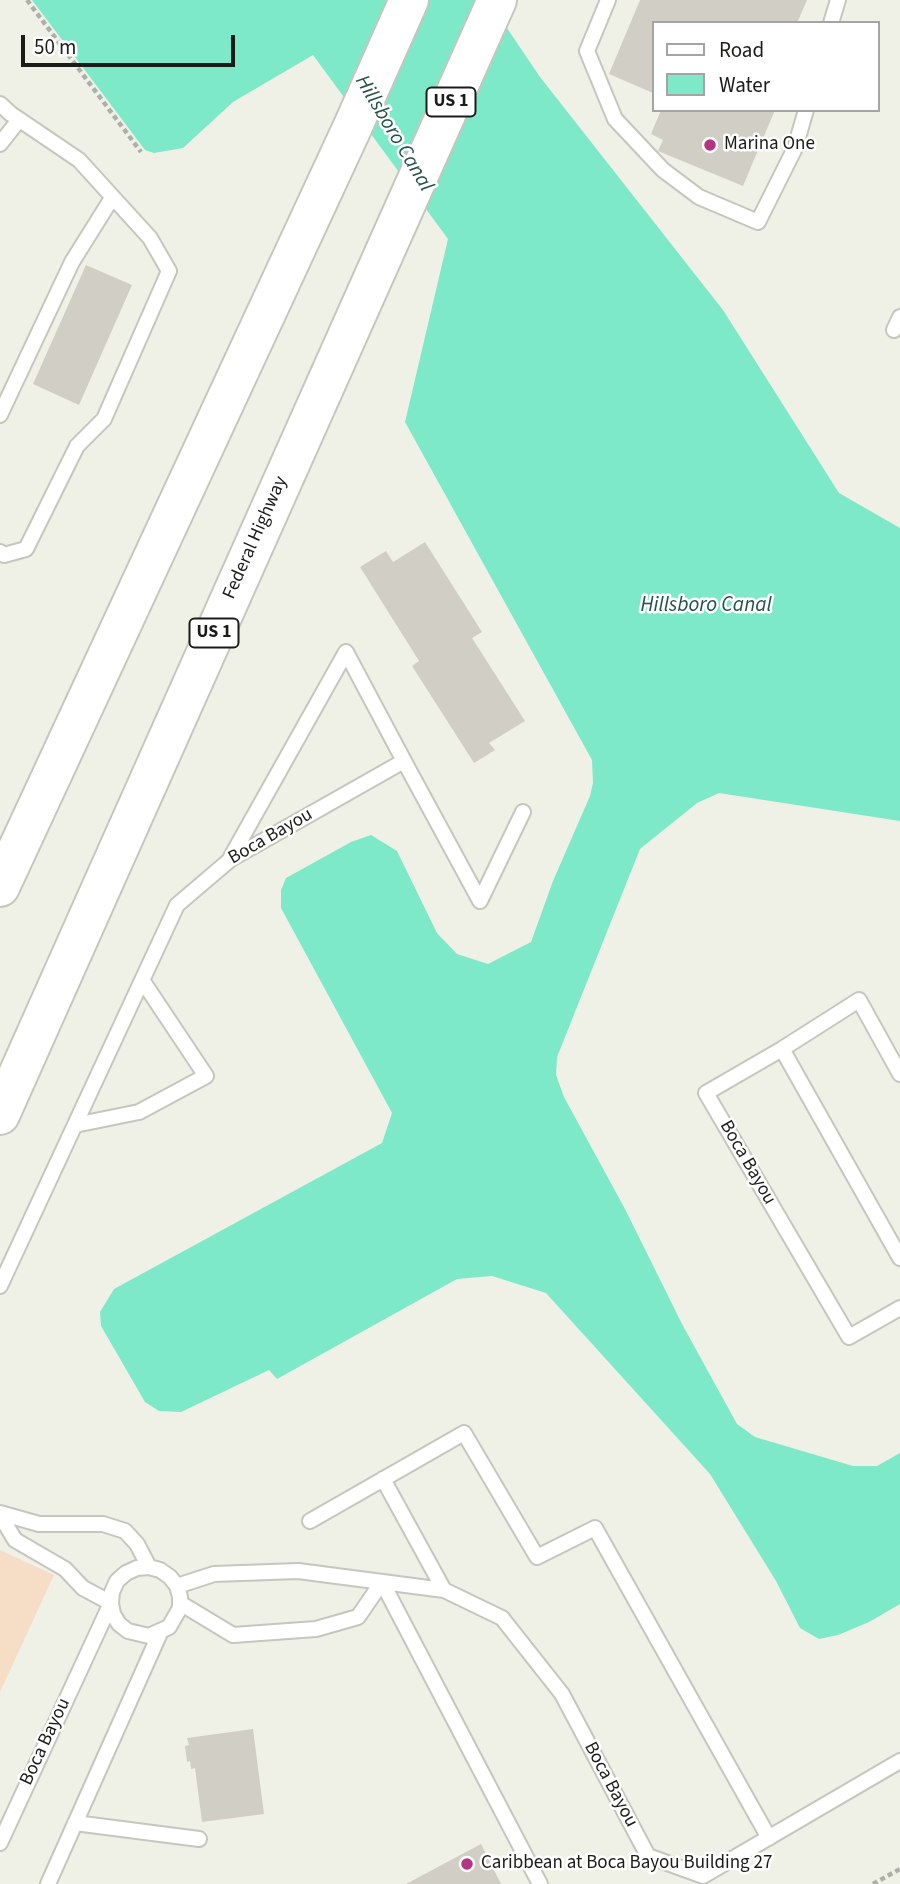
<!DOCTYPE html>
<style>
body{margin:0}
#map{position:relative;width:900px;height:1884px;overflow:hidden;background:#eff1e7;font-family:"Source Sans 3",sans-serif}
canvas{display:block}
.legend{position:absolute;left:652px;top:21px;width:228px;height:91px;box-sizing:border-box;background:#fff;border:2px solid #a4a4a3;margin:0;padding:9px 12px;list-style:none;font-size:21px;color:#1b1c18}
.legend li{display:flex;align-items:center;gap:14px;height:35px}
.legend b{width:35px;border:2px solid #a4a4a3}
.scale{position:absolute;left:21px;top:35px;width:214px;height:32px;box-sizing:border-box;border:4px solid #1b1c18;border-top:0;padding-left:9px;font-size:21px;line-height:24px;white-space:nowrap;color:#1b1c18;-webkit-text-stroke:5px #fff;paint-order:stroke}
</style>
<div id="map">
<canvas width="900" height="1884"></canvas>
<ul class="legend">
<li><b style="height:9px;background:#fff"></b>Road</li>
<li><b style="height:19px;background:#7de9c8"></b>Water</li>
</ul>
<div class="scale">50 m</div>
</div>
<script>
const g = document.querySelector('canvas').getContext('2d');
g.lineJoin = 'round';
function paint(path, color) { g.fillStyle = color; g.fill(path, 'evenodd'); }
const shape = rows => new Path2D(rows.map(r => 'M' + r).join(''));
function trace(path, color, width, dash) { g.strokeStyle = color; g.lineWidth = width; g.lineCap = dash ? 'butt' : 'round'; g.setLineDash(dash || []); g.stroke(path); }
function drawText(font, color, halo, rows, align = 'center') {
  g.font = font + ' "Source Sans 3",sans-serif'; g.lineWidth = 5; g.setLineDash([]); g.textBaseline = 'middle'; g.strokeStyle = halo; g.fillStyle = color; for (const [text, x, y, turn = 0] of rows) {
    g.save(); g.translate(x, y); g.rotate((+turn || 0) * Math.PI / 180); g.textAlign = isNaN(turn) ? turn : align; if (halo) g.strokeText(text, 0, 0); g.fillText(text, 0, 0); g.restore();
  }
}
const green = shape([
 [0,1550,54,1575,0,1692]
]);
const water = shape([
 [32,0,488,0,540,77,723,310,839,493,900,528,900,821,719,793,697,803,640,849,557,1057,556,1075,564,1097,625,1209,682,1324,737,1424,755,1437,853,1466,877,1466,900,1453,900,1604,869,1622,838,1635,819,1639,800,1628,776,1581,710,1474,546,1293,492,1276,457,1279,277,1379,269,1370,181,1412,159,1411,145,1402,101,1326,100,1312,114,1289,382,1143,392,1113,281,908,281,890,286,878,351,842,371,835,397,851,437,933,457,954,488,964,531,942,553,881,590,796,593,783,592,760,405,422,448,239,313,55,233,102,183,148,154,153,145,150]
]);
const building = shape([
 [640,0,807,0,797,23,653,23,653,93,609,74],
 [661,110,775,110,743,186,658,151,663,140,651,134],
 [86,265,132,285,79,405,33,384],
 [425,542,482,632,472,638,525,721,489,743,495,750,474,763,412,666,419,661,360,567,386,551,393,562],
 [253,1729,264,1814,202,1822,195,1768,191,1769,190,1761,187,1762,185,1746,189,1745,187,1738],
 [481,1844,501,1884,406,1884]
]);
const path = shape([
 [27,0,141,152],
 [873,1884,900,1869]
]);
const lane = shape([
 [608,0,587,51,615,119,663,170,699,197,758,222,795,148,806,110],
 [831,23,838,0],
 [0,104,11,114,79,160,150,238,169,271,104,419,77,446,26,549,4,555,0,552],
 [0,144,19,120],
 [894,330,900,317],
 [0,415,72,262,112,198],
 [231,857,346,652,404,761],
 [782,1049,900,1258],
 [900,1074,859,1000,782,1049,706,1093,849,1337,900,1308],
 [75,1125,139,1112,206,1076,142,980],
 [0,1286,177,905,231,859,404,761,480,901,523,812],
 [383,1479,444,1590],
 [0,1513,39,1524,103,1524,125,1531,137,1544,149,1567,160,1570,170,1577,177,1586,180,1597,180,1608,169,1627,149,1636,128,1631,119,1624,113,1614,111,1603,112,1592,117,1581,126,1573,137,1568,149,1567],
 [0,1515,15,1540,65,1569,83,1588,111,1603,0,1843],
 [310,1521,464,1433,537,1557,595,1528,769,1838],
 [177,1586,214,1574,298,1571,444,1590,502,1618,562,1694,648,1856,703,1876,900,1761],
 [180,1603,233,1635,316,1629,358,1617,382,1582,540,1884],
 [75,1823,199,1839],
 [48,1884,160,1633]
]);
const primary = shape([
 [0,887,353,126,409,0],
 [0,1115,497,0]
]);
const markers = [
 [710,145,7,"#b53581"],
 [467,1864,7,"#b53581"]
];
const shields = [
 [451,102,49],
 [214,633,49]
];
const shieldNames = [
 ["US 1",451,102],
 ["US 1",214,633]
];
const poiNames = [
 ["Marina One",724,145],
 ["Caribbean at Boca Bayou Building 27",481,1864]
];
const streetNames = [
 ["Federal Highway",256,538,-66],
 ["Boca Bayou",271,837,-30],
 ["Boca Bayou",747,1163,60],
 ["Boca Bayou",46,1742,-65],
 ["Boca Bayou",610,1785,62]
];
const waterNames = [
 ["Hillsboro Canal",393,134,59],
 ["Hillsboro Canal",706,606]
];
paint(green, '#f6ddc5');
paint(water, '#7de9c8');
paint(building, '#d1cec5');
trace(lane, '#c5c7be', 18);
trace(primary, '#c5c7be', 42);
trace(path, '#aeb0a8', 4.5, [5, 3.5]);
trace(lane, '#fff', 14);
trace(primary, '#fff', 38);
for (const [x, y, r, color] of markers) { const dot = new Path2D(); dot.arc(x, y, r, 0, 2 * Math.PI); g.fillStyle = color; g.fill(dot); trace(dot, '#fff', 2.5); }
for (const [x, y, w] of shields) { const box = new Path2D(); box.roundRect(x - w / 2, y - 14.5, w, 29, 5); g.fillStyle = '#fff'; g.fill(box); trace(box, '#1b1c18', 2); }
drawText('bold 18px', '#1b1c18', null, shieldNames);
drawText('19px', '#1b1c18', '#fff', poiNames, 'left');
drawText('19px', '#1b1c18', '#fff', streetNames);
drawText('italic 21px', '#245245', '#fff', waterNames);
</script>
